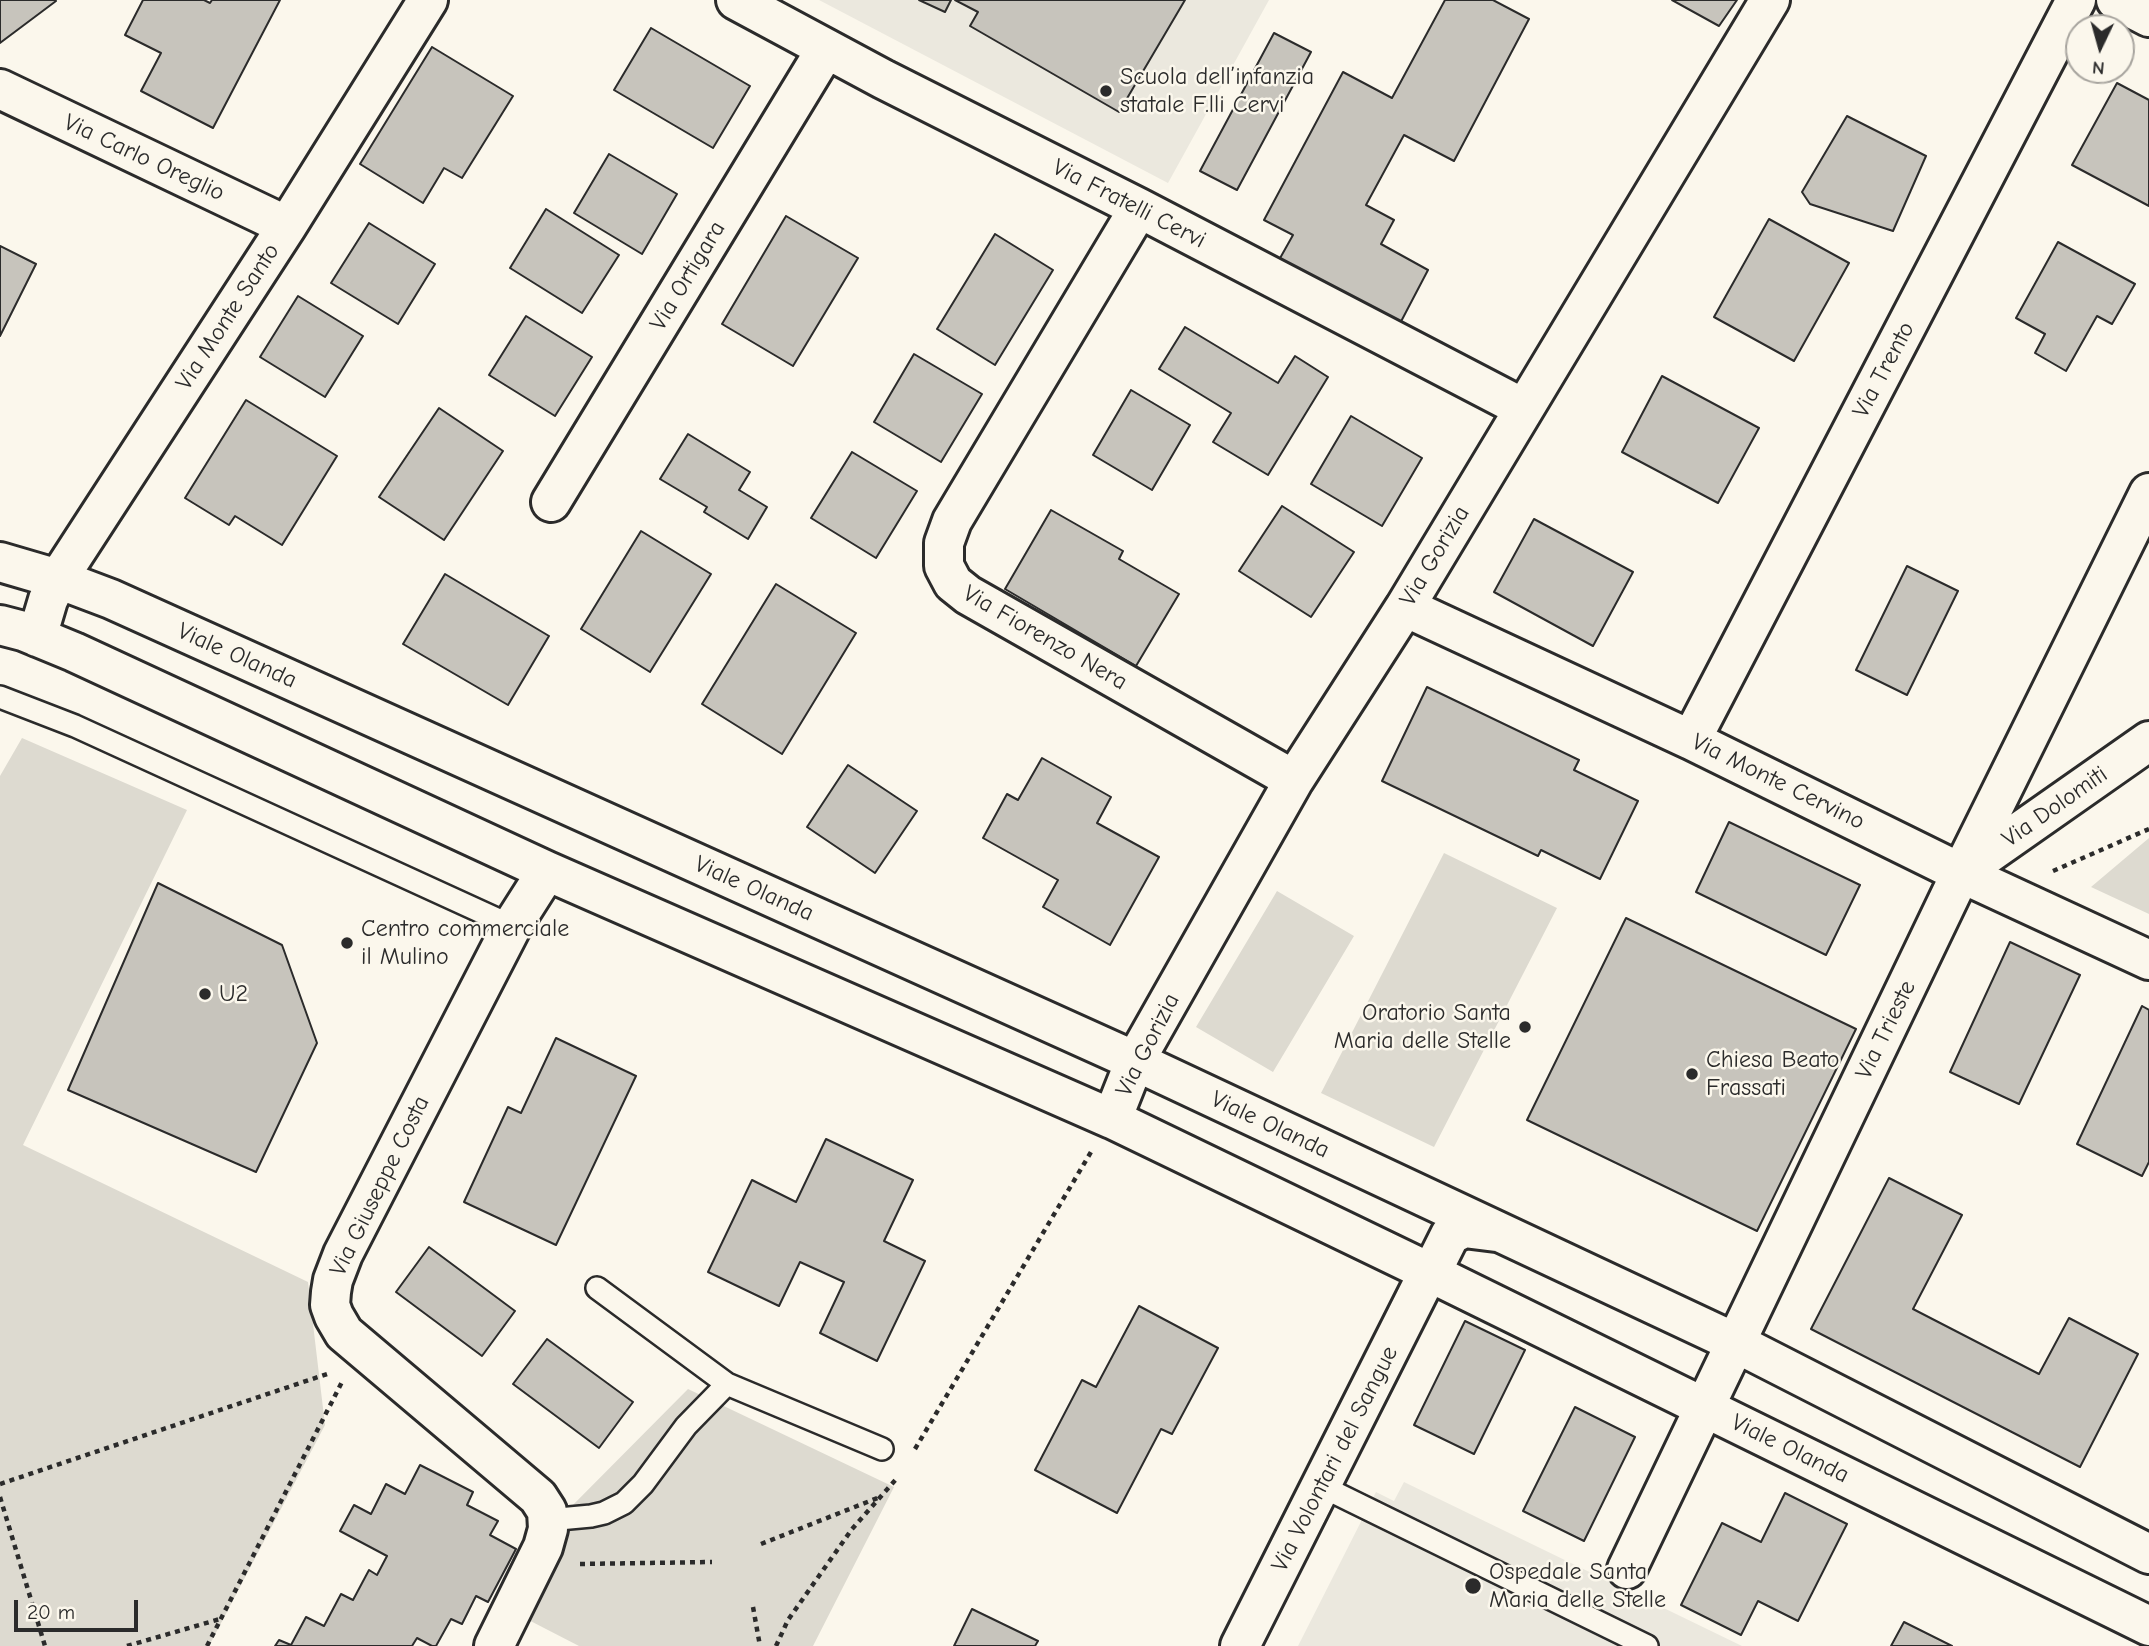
<!DOCTYPE html>
<meta charset="utf-8">
<style>
body{margin:0}
#map{position:relative;width:2149px;height:1646px;overflow:hidden;background:#fbf7ec;font-family:"Comic Neue",sans-serif}
canvas{display:block}
.north{position:absolute;left:2065px;top:14px;width:70px;height:70px;box-sizing:border-box;background:#fbf7ec;border:2px solid #a8a59f;border-radius:50%;rotate:185deg;font-size:19px;font-weight:700;line-height:28px;text-align:center;color:#2b2b2b}
.north::after{content:'';display:block;margin:auto;width:24px;height:32px;background:#2b2b2b;clip-path:polygon(50% 0,100% 100%,50% 72%,0 100%)}
.scale{position:absolute;left:14px;top:1600px;width:124px;height:32px;box-sizing:border-box;border:4px solid #2b2b2b;border-top:0;padding-left:9px;font-size:21px;line-height:24px;white-space:nowrap;color:#2b2b2b;-webkit-text-stroke:5px #fbf7ec;paint-order:stroke}
</style>
<div id="map">
<canvas width="2149" height="1646"></canvas>
<div class="north">N</div>
<div class="scale">20 m</div>
</div>
<script>
const g = document.querySelector('canvas').getContext('2d');
g.lineJoin = 'round';
function paint(path, color) { g.fillStyle = color; g.fill(path, 'evenodd'); }
const shape = rows => new Path2D(rows.map(r => 'M' + r).join(''));
function trace(path, color, width, dash) { g.strokeStyle = color; g.lineWidth = width; g.lineCap = dash ? 'butt' : 'round'; g.setLineDash(dash || []); g.stroke(path); }
function drawText(font, color, halo, rows, align = 'center') {
  g.font = font + ' "Comic Neue",sans-serif'; g.lineWidth = 5; g.setLineDash([]); g.textBaseline = 'middle'; g.strokeStyle = halo; g.fillStyle = color; for (const [text, x, y, turn = 0] of rows) {
    g.save(); g.translate(x, y); g.rotate((+turn || 0) * Math.PI / 180); g.textAlign = isNaN(turn) ? turn : align; if (halo) g.strokeText(text, 0, 0); g.fillText(text, 0, 0); g.restore();
  }
}
const built = shape([
 [819,0,1269,0,1168,183],
 [1404,1482,1742,1646,1298,1646,1376,1492,1394,1501]
]);
const green = shape([
 [22,738,187,810,23,1145,308,1282,325,1425,209,1646,0,1646,0,776],
 [2149,838,2149,914,2091,887],
 [1444,853,1557,908,1434,1147,1321,1093],
 [1277,891,1354,936,1273,1072,1196,1027],
 [688,1389,894,1487,813,1646,579,1646,513,1612,559,1519]
]);
const building = shape([
 [0,0,55,0,56,1,0,43,0,0],
 [143,0,204,0,210,3,212,0,280,0,213,128,141,91,161,53,125,35,143,0],
 [919,0,951,0,945,12,919,0],
 [955,0,1185,0,1119,112,970,26,978,12,955,0],
 [1445,0,1493,0,1529,19,1454,161,1404,135,1366,205,1394,220,1381,244,1428,270,1395,333,1279,260,1293,235,1264,220,1343,72,1392,98,1445,0],
 [1672,0,1737,0,1719,26,1672,0],
 [651,28,750,86,713,148,614,90,651,28],
 [1274,33,1311,52,1237,190,1200,171,1274,33],
 [432,47,513,96,462,178,444,168,423,203,360,164,432,47],
 [2117,83,2149,100,2149,206,2072,165,2117,83],
 [1847,116,1926,156,1893,231,1810,204,1802,192,1847,116],
 [609,154,677,194,642,254,574,213,609,154],
 [546,209,619,255,582,313,510,268,546,209],
 [786,216,858,258,793,366,722,324,786,216],
 [1769,219,1849,263,1794,361,1714,317,1769,219],
 [369,223,435,264,398,324,331,283,369,223],
 [995,234,1053,270,995,365,937,329,995,234],
 [2058,242,2135,284,2112,324,2097,316,2066,371,2035,353,2045,334,2016,318,2058,242],
 [0,246,36,264,0,336,0,246],
 [298,296,363,336,325,397,260,357,298,296],
 [526,316,592,357,555,416,489,375,526,316],
 [1185,327,1278,383,1295,356,1328,377,1268,475,1213,442,1231,413,1159,369,1185,327],
 [914,354,982,394,941,462,874,422,914,354],
 [1662,376,1759,428,1718,503,1622,452,1662,376],
 [1131,390,1190,425,1152,490,1093,455,1131,390],
 [246,400,337,456,282,545,235,516,229,525,185,498,246,400],
 [439,408,503,451,444,540,379,497,439,408],
 [1351,416,1422,458,1382,526,1311,484,1351,416],
 [688,434,750,472,739,490,767,507,748,539,704,512,707,507,660,479,688,434],
 [852,452,917,491,876,558,811,518,852,452],
 [1282,506,1354,552,1311,617,1239,571,1282,506],
 [1051,510,1123,551,1119,559,1179,594,1136,666,1005,589,1051,510],
 [1534,519,1633,572,1593,646,1494,592,1534,519],
 [641,531,711,574,650,672,581,629,641,531],
 [1907,566,1958,591,1907,695,1856,670,1907,566],
 [445,574,549,636,508,705,403,644,445,574],
 [776,584,856,633,782,754,702,704,776,584],
 [1427,687,1579,760,1574,770,1638,801,1600,879,1541,850,1538,856,1382,781,1427,687],
 [1042,758,1111,797,1097,823,1159,857,1110,945,1043,907,1058,880,983,838,1007,794,1018,800,1042,758],
 [848,765,917,811,875,873,807,827,848,765],
 [1729,822,1860,885,1826,955,1696,892,1729,822],
 [158,883,282,945,317,1043,256,1172,68,1090,158,883],
 [1626,918,1856,1029,1757,1231,1527,1120,1626,918],
 [2010,942,2080,975,2019,1104,1950,1072,2010,942],
 [2142,1006,2149,1010,2149,1162,2142,1176,2077,1144,2142,1006],
 [556,1038,636,1076,556,1245,464,1202,508,1107,521,1113,556,1038],
 [826,1139,913,1180,884,1241,925,1261,877,1361,820,1333,844,1282,800,1262,779,1306,708,1272,752,1180,796,1202,826,1139],
 [1889,1178,1962,1215,1913,1309,2039,1374,2069,1318,2138,1354,2080,1467,1811,1329,1889,1178],
 [429,1247,515,1311,482,1356,396,1292,429,1247],
 [1139,1306,1218,1348,1172,1434,1161,1429,1117,1513,1035,1470,1082,1380,1096,1387,1139,1306],
 [1465,1321,1525,1350,1474,1454,1414,1425,1465,1321],
 [547,1339,633,1402,599,1448,513,1384,547,1339],
 [1575,1407,1635,1437,1584,1541,1523,1511,1575,1407],
 [420,1465,473,1492,467,1505,498,1521,490,1535,516,1549,488,1602,476,1596,462,1624,451,1619,436,1646,432,1646,417,1638,412,1646,275,1646,279,1640,291,1645,306,1617,324,1626,341,1594,353,1600,369,1570,377,1575,387,1556,340,1531,354,1505,371,1514,386,1484,405,1494,420,1465],
 [1785,1493,1847,1524,1798,1621,1758,1601,1741,1635,1681,1605,1722,1523,1761,1542,1785,1493],
 [972,1609,1038,1641,1035,1646,954,1646,972,1609],
 [1904,1622,1952,1646,1891,1646,1904,1622]
]);
const path = shape([
 [2053,871,2149,829],
 [915,1449,1091,1152],
 [0,1484,330,1373],
 [0,1497,45,1646],
 [761,1544,880,1497],
 [580,1564,712,1562],
 [753,1607,760,1646],
 [127,1646,220,1619],
 [207,1646,342,1382],
 [776,1646,788,1620,852,1529,898,1477]
]);
const lane = shape([
 [0,697,75,726,512,926],
 [597,1288,727,1384,882,1449],
 [1321,1486,1647,1646],
 [548,1520,591,1516,604,1513,624,1503,643,1484,686,1426,727,1384]
]);
const street = shape([
 [736,0,883,79,1139,208,1523,408],
 [2116,0,2149,17],
 [0,89,287,226],
 [1139,208,952,521,944,543,944,566,953,583,968,595,1294,780],
 [551,502,826,49],
 [0,562,58,579,111,599,1135,1061,1736,1343,2149,1554],
 [1405,607,1691,740,1961,873,2149,960],
 [0,625,23,631,74,652,547,871,1112,1119,1431,1273,2149,1626],
 [37,637,48,600,58,579,287,226,428,0],
 [1691,740,2076,0],
 [1965,870,2149,741],
 [1112,1119,1135,1061,1294,780,1405,607,1770,0],
 [1627,1569,1961,873,2149,493],
 [494,1646,543,1547,548,1529,547,1511,538,1497,344,1333,334,1316,330,1305,331,1292,333,1280,343,1254,512,926,547,871],
 [1240,1646,1423,1283,1431,1273,1450,1235,1464,1228,1496,1232]
]);
const markers = [
 [1106,91,7,"#2b2b2b"],
 [347,943,7,"#2b2b2b"],
 [205,994,7,"#2b2b2b"],
 [1525,1027,7,"#2b2b2b"],
 [1692,1074,7,"#2b2b2b"],
 [1473,1586,9,"#2b2b2b"]
];
const poiNames = [
 ["Scuola dell’infanzia",1120,77],
 ["statale F.lli Cervi",1120,105],
 ["Centro commerciale",361,929],
 ["il Mulino",361,957],
 ["U2",219,994],
 ["Oratorio Santa",1511,1013,"right"],
 ["Maria delle Stelle",1511,1041,"right"],
 ["Chiesa Beato",1706,1060],
 ["Frassati",1706,1088],
 ["Ospedale Santa",1489,1572],
 ["Maria delle Stelle",1489,1600]
];
const streetNames = [
 ["Via Carlo Oreglio",144,158,25],
 ["Via Fratelli Cervi",1129,204,27],
 ["Via Ortigara",688,276,-59],
 ["Via Monte Santo",228,317,-57],
 ["Via Trento",1884,370,-62],
 ["Via Gorizia",1435,556,-59],
 ["Via Fiorenzo Nera",1045,638,30],
 ["Viale Olanda",237,656,24],
 ["Via Monte Cervino",1778,782,26],
 ["Via Dolomiti",2055,807,-35],
 ["Viale Olanda",754,889,24],
 ["Via Trieste",1886,1030,-64],
 ["Via Gorizia",1148,1045,-63],
 ["Viale Olanda",1270,1125,25],
 ["Via Giuseppe Costa",380,1186,-64],
 ["Viale Olanda",1790,1449,26],
 ["Via Volontari del Sangue",1335,1459,-63]
];
paint(built, '#ebe8de');
paint(green, '#dddad0');
paint(building, '#c7c4bc');
trace(building, '#2b2b2b', 2);
trace(lane, '#2b2b2b', 26);
trace(street, '#2b2b2b', 44);
trace(path, '#2b2b2b', 4.5, [5, 5]);
trace(lane, '#fbf7ec', 21);
trace(street, '#fbf7ec', 38);
for (const [x, y, r, color] of markers) { const dot = new Path2D(); dot.arc(x, y, r, 0, 2 * Math.PI); g.fillStyle = color; g.fill(dot); trace(dot, '#fbf7ec', 2.5); }
drawText('24px', '#2b2b2b', '#fbf7ec', poiNames, 'left');
drawText('24px', '#2b2b2b', '#fbf7ec', streetNames);
</script>
